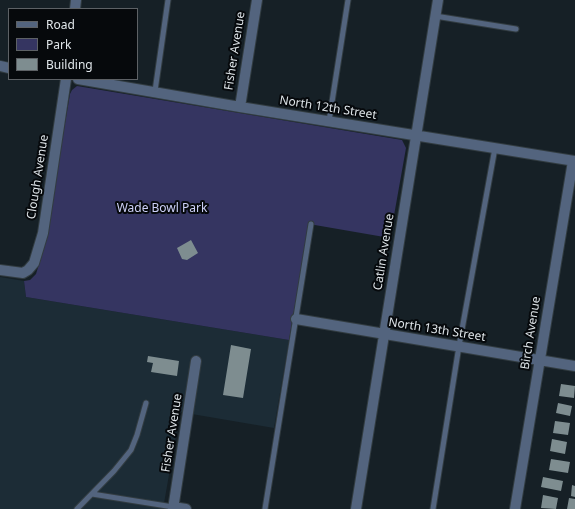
<!DOCTYPE html>
<style>
body{margin:0}
#map{position:relative;width:575px;height:509px;overflow:hidden;background:#162026;font-family:"Noto Sans",sans-serif}
canvas{display:block}
.legend{position:absolute;left:8px;top:8px;width:130px;height:72px;box-sizing:border-box;background:#06090c;border:1px solid #5d6165;margin:0;padding:5px 7px;list-style:none;font-size:12px;color:#e0e6ea}
.legend li{display:flex;align-items:center;gap:8px;height:20px}
.legend b{width:20px;border:1px solid #5d6165}
</style>
<div id="map">
<canvas width="575" height="509"></canvas>
<ul class="legend">
<li><b style="height:5px;background:#53647e"></b>Road</li>
<li><b style="height:11px;background:#353561"></b>Park</li>
<li><b style="height:11px;background:#7e8d90"></b>Building</li>
</ul>
</div>
<script>
const g = document.querySelector('canvas').getContext('2d');
g.lineJoin = 'round';
function paint(path, color) { g.fillStyle = color; g.fill(path, 'evenodd'); }
const shape = rows => new Path2D(rows.map(r => 'M' + r).join(''));
function trace(path, color, width, dash) { g.strokeStyle = color; g.lineWidth = width; g.lineCap = dash ? 'butt' : 'round'; g.setLineDash(dash || []); g.stroke(path); }
function drawText(font, color, halo, rows, align = 'center') {
  g.font = font + ' "Noto Sans",sans-serif'; g.lineWidth = 4; g.setLineDash([]); g.textBaseline = 'middle'; g.strokeStyle = halo; g.fillStyle = color; for (const [text, x, y, turn = 0] of rows) {
    g.save(); g.translate(x, y); g.rotate((+turn || 0) * Math.PI / 180); g.textAlign = isNaN(turn) ? turn : align; if (halo) g.strokeText(text, 0, 0); g.fillText(text, 0, 0); g.restore();
  }
}
const built = shape([
 [0,277,24,281,26,297,289,340,274,428,180,412,163,509,0,509]
]);
const green = shape([
 [77,86,402,140,406,148,390,238,309,224,289,340,26,297,24,281,30,280,36,274,43,251,70,94,72,90]
]);
const building = shape([
 [191,240,198,253,187,260,182,259,177,248],
 [231,345,251,349,243,398,223,395],
 [148,356,179,361,177,376,151,372,153,363,147,362],
 [561,384,575,386,574,398,559,396],
 [558,403,572,406,570,416,556,413],
 [555,421,570,423,568,435,553,433],
 [552,439,567,442,565,454,550,451],
 [551,459,570,462,568,473,549,470],
 [543,477,563,481,561,491,541,487],
 [572,485,575,486,575,497,571,496],
 [543,495,558,498,556,509,541,508],
 [569,498,575,499,575,509,567,509]
]);
const lane = shape([
 [435,16,516,29],
 [155,91,168,0],
 [329,121,348,0],
 [92,494,173,507],
 [77,509,114,471,131,450,137,435,146,403],
 [265,509,311,224],
 [433,509,459,346,495,148]
]);
const street = shape([
 [75,9,76,0],
 [0,66,9,68],
 [78,79,240,107,575,161],
 [240,107,257,0],
 [0,270,23,273,28,270,34,263,43,233,66,79],
 [296,319,575,366],
 [173,507,186,509],
 [173,509,196,361],
 [356,509,438,0],
 [515,509,573,161]
]);
const streetNames = [
 ["Fisher Avenue",235,51,-81],
 ["North 12th Street",328,108,9],
 ["Clough Avenue",38,177,-81],
 ["Catlin Avenue",384,252,-81],
 ["North 13th Street",437,330,9],
 ["Birch Avenue",531,333,-81],
 ["Fisher Avenue",172,433,-81]
];
const parkNames = [
 ["Wade Bowl Park",162,209]
];
paint(built, '#1c2c36');
paint(green, '#353561');
paint(building, '#7e8d90');
trace(lane, '#323c41', 7);
trace(street, '#323c41', 12);
trace(lane, '#53647e', 5);
trace(street, '#53647e', 10);
drawText('12px', '#e0e6ea', '#06090c', streetNames);
drawText('12px', '#ced1f8', '#06090c', parkNames);
</script>
